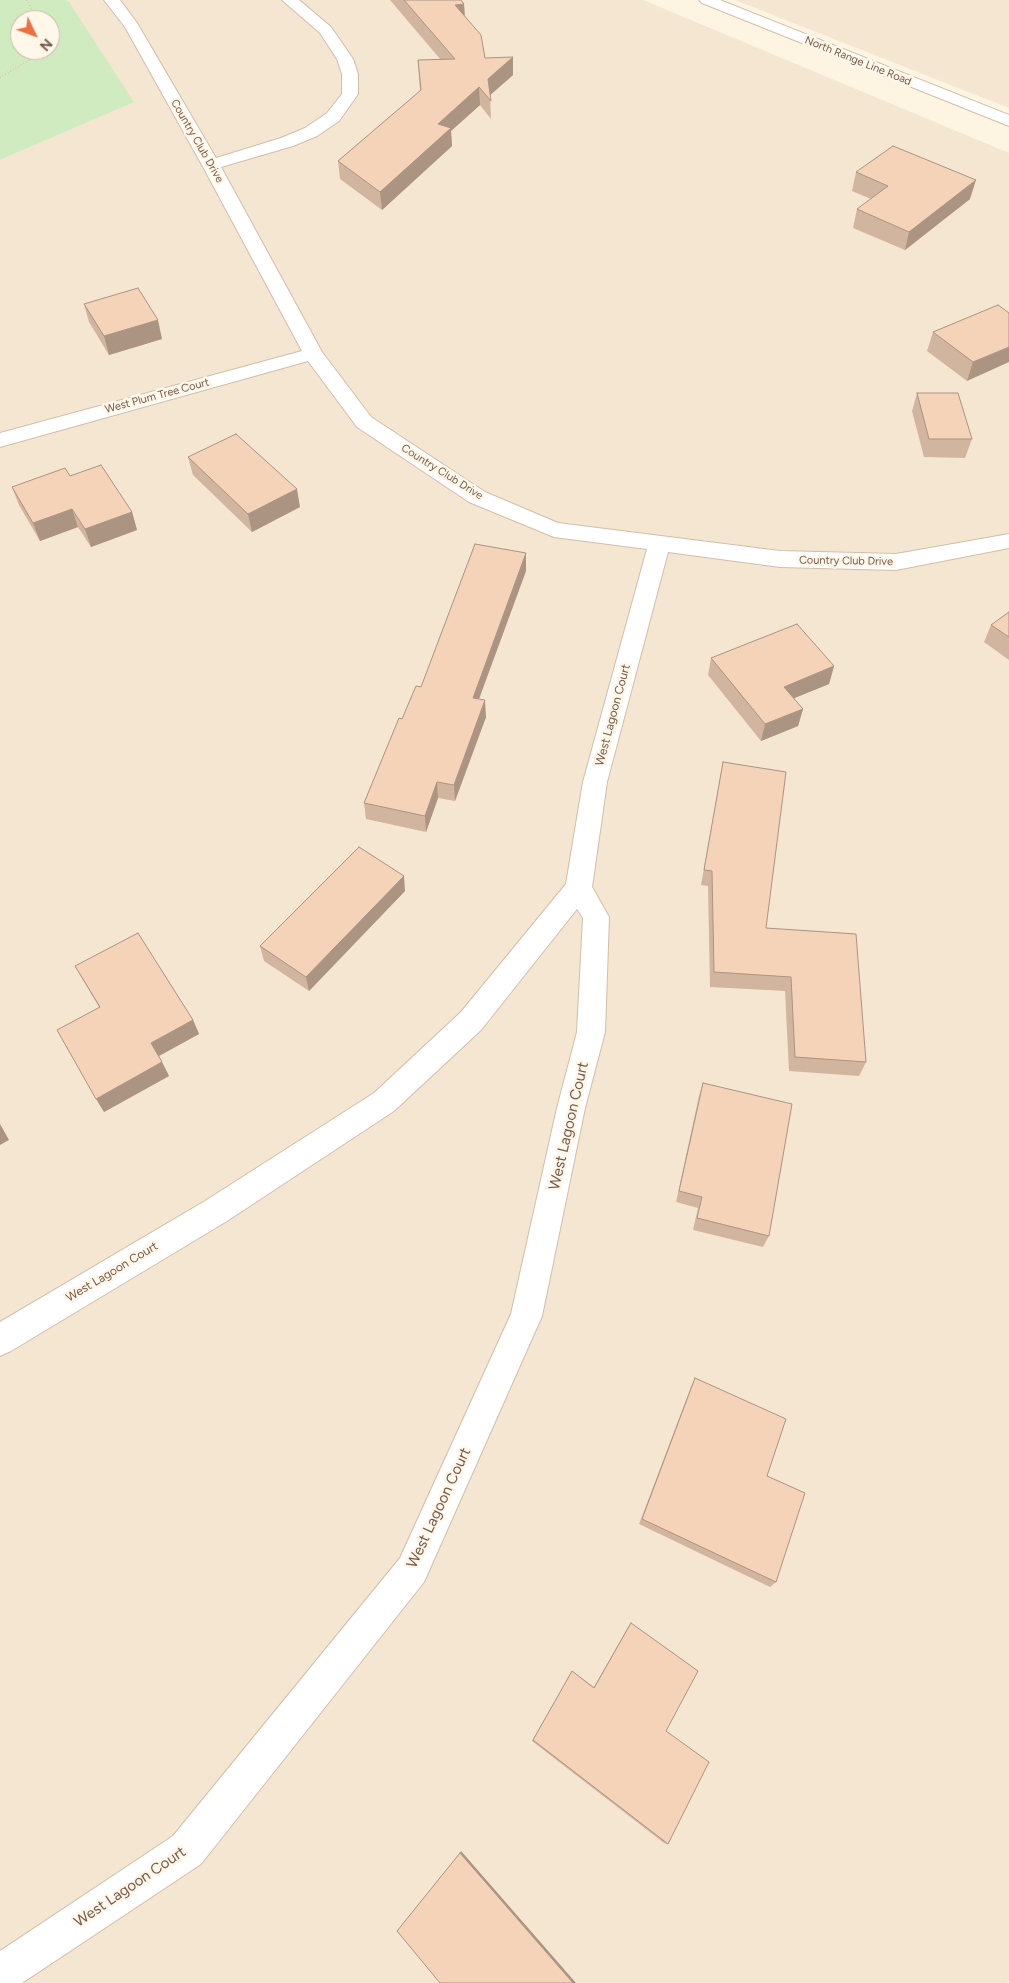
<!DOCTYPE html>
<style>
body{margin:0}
#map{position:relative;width:1009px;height:1983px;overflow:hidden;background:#fdf4e2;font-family:Figtree,sans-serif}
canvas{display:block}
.north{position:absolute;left:10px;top:10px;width:50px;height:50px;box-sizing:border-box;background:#fff7ea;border:1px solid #c8b8a9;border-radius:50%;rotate:132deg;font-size:14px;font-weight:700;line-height:20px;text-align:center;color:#765a47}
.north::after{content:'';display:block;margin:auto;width:18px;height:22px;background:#ed6f41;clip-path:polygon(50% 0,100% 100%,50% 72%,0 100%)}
</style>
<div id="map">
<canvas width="1009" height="1983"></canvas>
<div class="north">N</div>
</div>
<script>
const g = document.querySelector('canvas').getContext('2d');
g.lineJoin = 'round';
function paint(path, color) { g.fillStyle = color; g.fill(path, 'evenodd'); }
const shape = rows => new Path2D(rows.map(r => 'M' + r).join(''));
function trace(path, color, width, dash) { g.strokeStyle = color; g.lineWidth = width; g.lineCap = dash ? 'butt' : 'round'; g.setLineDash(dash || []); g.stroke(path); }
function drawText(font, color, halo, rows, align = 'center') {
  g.font = font + ' Figtree,sans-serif'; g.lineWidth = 5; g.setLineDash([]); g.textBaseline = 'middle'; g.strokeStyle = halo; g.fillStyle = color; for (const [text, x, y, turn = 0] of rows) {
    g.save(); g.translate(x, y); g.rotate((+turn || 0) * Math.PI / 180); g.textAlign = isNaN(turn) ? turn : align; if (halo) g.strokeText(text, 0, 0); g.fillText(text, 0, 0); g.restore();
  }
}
const residential = shape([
 [66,0,643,0,1009,153,1009,1981,1007,1983,0,1983,0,160,133,102],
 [735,0,1009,0,1009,108]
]);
const green = shape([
 [0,0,66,0,69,2,134,102,0,160],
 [20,20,50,20,50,50,20,50]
]);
const path = shape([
 [27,0,38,20],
 [0,77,28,61,39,50]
]);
const street = shape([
 [104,0,120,0,137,23,216,158,281,138,305,128,327,113,342,94,342,74,337,59,320,33,282,0,299,0,331,27,353,59,358,74,358,94,339,121,317,136,293,146,221,167,322,352,371,417,485,492,558,523,780,551,896,554,1009,534,1009,548,896,570,780,567,668,552,607,782,592,887,609,917,605,1032,585,1108,542,1316,424,1582,201,1864,22,1983,0,1983,0,1951,173,1836,400,1558,511,1314,557,1108,577,1032,583,918,577,909,481,1030,394,1111,227,1221,11,1351,0,1356,0,1322,205,1201,374,1093,461,1012,566,884,583,782,647,549,554,537,469,502,357,427,308,361,0,447,0,433,302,351,202,165,125,27,104,0]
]);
const secondary = shape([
 [699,0,720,0,1009,115,1009,126,702,3,699,0]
]);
const wall = shape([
 [390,0,461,0,464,4,465,16,485,58,513,75,490,95,491,119,480,105,451,131,452,146,382,210,340,179,338,161,420,91,418,60,441,60],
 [856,172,970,199,905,250,853,228,857,209,871,199,852,191],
 [84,304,162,339,109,355,89,322],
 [1009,313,967,381,927,351,933,332],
 [917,393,972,439,965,458,924,457,912,411],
 [188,457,300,507,252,532,193,475],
 [70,476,132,512,137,530,91,547,78,527,40,541,19,505,12,487],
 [526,553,526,571,479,699,486,717,455,801,438,798,426,832,366,819,364,803,402,719],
 [1009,612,1009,660,984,642,991,625],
 [711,658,834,666,829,684,794,698,803,709,798,726,761,741,708,675],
 [723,762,766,928,866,1062,859,1076,789,1071,785,991,710,987,708,886,701,885],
 [405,891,309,991,264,961,260,946],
 [75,966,193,1020,199,1034,159,1056,169,1076,104,1112,99,1007,83,980],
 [703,1083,769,1236,763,1247,693,1230,698,1208,676,1202,699,1096],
 [695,1378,767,1476,776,1582,770,1587,639,1524,691,1387],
 [631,1623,666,1731,668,1844,664,1843,532,1741,572,1671,594,1687,628,1627]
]);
const shadedWall = shape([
 [464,4,465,21,455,5],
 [513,57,513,75,488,97,488,79],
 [479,87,480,105,451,131,452,146,382,210,380,192,438,124],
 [976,180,970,199,905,250,909,232],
 [158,320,162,339,109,355,104,336],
 [1009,347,1009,362,967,381,973,362],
 [297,489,300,507,252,532,248,514],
 [72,509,78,527,40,541,33,523],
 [132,512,137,530,91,547,85,529],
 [526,553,526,571,473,715,473,698],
 [834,666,829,684,780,704,784,687],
 [485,700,486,717,455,801,454,785],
 [803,709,798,726,761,741,765,724],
 [437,782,438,798,426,832,425,816],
 [404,876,405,891,309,991,306,977],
 [193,1020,199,1034,157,1057,151,1043],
 [162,1062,169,1076,104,1112,96,1099],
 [0,1124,9,1140,0,1145],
 [461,1851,576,1983,573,1983,460,1853]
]);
const building = shape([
 [404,0,461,0,464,4,455,5,481,35,485,58,513,57,488,79,491,101,479,87,438,124,451,128,380,192,338,161,421,90,418,60,455,59,404,0],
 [893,146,976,180,909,232,857,209,888,186,856,172,893,146],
 [138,288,158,320,104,336,84,304,138,288],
 [998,305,1009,313,1009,347,973,362,933,332,998,305],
 [917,393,958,393,972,439,929,439,917,393],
 [236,434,297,489,248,514,188,457,236,434],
 [101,465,132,512,85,529,72,509,33,523,12,487,65,468,70,476,101,465],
 [475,544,526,553,473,698,485,700,454,785,437,782,425,816,364,803,399,718,402,719,416,686,421,687,475,544],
 [1009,612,1009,637,991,625,1009,612],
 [797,624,834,666,784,687,803,709,765,724,711,658,797,624],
 [723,762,786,772,766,928,856,934,866,1062,795,1057,791,977,714,972,712,871,704,870,723,762],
 [359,847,404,876,306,977,260,946,359,847],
 [138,933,193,1020,151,1043,162,1062,96,1099,57,1030,100,1007,75,966,138,933],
 [703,1083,792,1104,769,1236,697,1218,702,1197,679,1191,703,1083],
 [695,1378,786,1419,767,1476,805,1493,776,1582,642,1519,695,1378],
 [631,1623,698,1671,666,1731,709,1762,668,1844,533,1740,572,1671,594,1688,631,1623],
 [460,1853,573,1983,440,1983,397,1931,460,1853]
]);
const farStreetnames = [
 ["North Range Line Road",858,61,22],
 ["Country Club Drive",197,141,60],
 ["West Plum Tree Court",157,396,-15],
 ["Country Club Drive",442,472,32],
 ["Country Club Drive",846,561,1]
];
const streetNames = [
 ["West Lagoon Court",613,715,-75],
 ["West Lagoon Court",112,1272,-31]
];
const nearStreetnames = [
 ["West Lagoon Court",569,1126,-77],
 ["West Lagoon Court",439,1508,-65],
 ["West Lagoon Court",130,1887,-34]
];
paint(residential, '#f5e6d1');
paint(green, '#d0ebc0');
trace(street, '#d1beab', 2);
trace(secondary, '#d4bea8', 2);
trace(path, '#d9b69c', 2, [0.5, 2.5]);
paint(street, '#fff');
paint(secondary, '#fff');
paint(wall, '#d2b59f');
paint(shadedWall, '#ab9482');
paint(building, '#f4d3b9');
trace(building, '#ab9482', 1);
drawText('11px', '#765a47', '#fff7ea', farStreetnames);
drawText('12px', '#765a47', '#fff7ea', streetNames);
drawText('15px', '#765a47', '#fff7ea', nearStreetnames);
</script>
